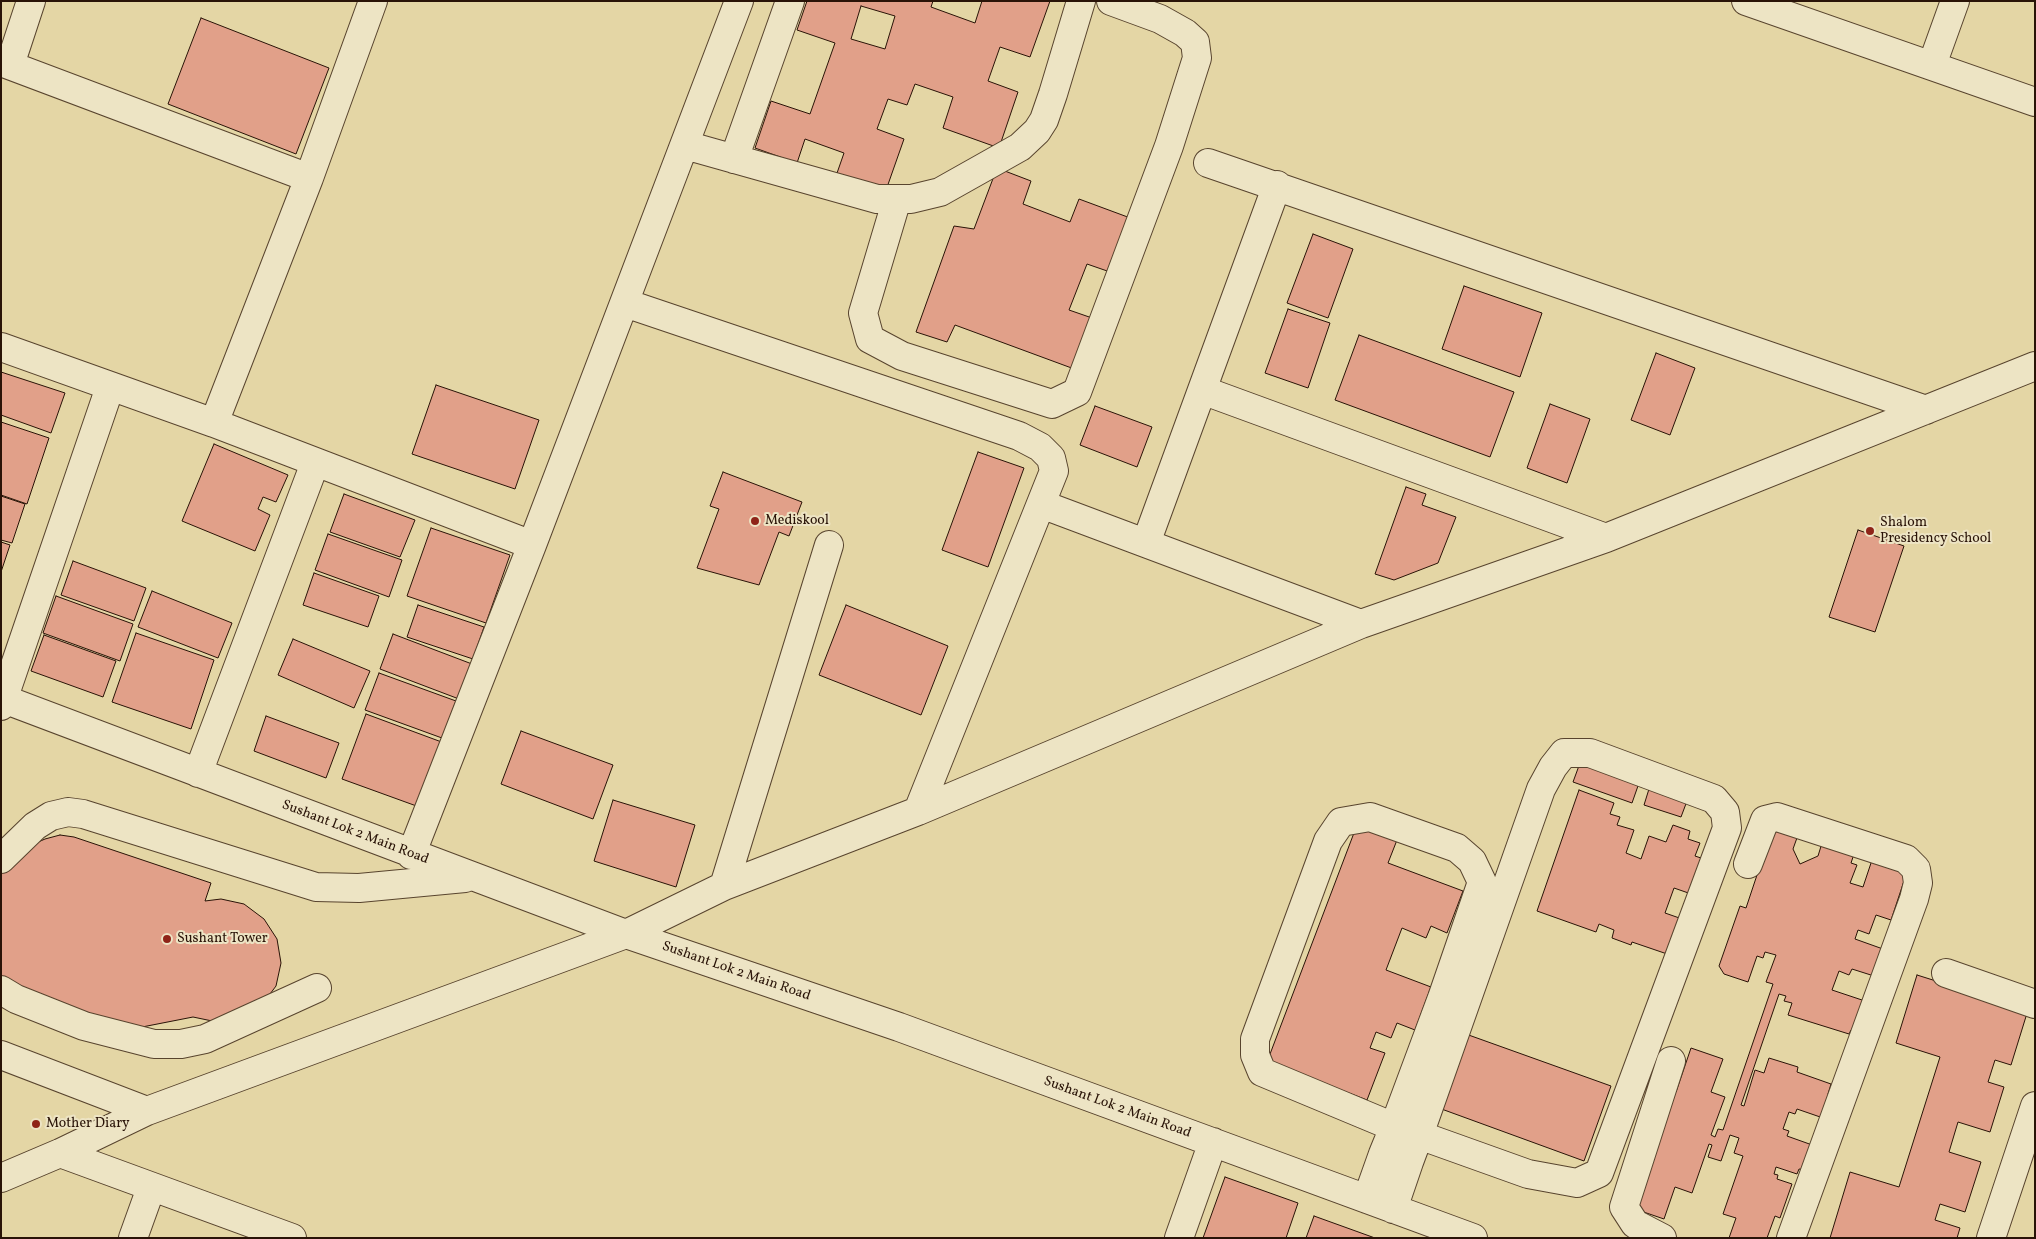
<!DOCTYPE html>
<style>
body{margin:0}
#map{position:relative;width:2036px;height:1239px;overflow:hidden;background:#e4d6a5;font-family:Vollkorn,serif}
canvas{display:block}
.frame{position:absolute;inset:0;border:2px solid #291307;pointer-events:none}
</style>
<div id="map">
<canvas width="2036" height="1239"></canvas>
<div class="frame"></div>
</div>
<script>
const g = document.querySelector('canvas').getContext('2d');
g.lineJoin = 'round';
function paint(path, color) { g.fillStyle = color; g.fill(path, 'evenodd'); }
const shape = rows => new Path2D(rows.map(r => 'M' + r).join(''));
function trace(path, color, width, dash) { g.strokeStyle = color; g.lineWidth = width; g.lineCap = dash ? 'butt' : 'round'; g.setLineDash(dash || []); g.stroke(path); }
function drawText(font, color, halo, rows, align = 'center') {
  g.font = font + ' Vollkorn,serif'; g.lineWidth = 4; g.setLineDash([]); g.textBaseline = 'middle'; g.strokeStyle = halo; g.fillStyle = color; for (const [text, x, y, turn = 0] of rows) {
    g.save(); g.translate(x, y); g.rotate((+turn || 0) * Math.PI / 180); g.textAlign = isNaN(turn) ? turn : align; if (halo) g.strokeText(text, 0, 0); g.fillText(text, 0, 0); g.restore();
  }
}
const building = shape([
 [807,1,933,1,931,7,975,23,982,1,1050,1,1030,57,1000,47,988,81,1018,92,999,148,943,128,953,97,915,84,907,105,888,99,877,129,904,139,885,193,836,176,844,153,805,139,797,163,755,148,771,101,810,114,835,43,797,30,807,1],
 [861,6,895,16,885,49,851,39,861,6],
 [201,18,329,68,296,154,168,104,201,18],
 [997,168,1031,181,1023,204,1070,222,1079,199,1133,219,1113,273,1087,264,1069,310,1095,319,1077,370,955,325,947,342,916,332,954,226,974,229,997,168],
 [1313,234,1353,249,1328,318,1287,303,1313,234],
 [1464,286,1542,313,1520,377,1442,349,1464,286],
 [1288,309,1330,323,1308,388,1265,373,1288,309],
 [1359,335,1514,392,1490,457,1335,400,1359,335],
 [1656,353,1695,368,1670,435,1631,420,1656,353],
 [1,372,65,393,51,433,1,415,1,372],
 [436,385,539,420,515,489,412,454,436,385],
 [1550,404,1590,419,1567,483,1527,468,1550,404],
 [1095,406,1152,427,1137,467,1080,445,1095,406],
 [1,422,49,438,27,504,1,495,1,422],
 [214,444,288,475,276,502,263,497,258,509,270,515,255,551,182,521,214,444],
 [978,452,1024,468,988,567,942,550,978,452],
 [723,472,802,502,789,536,779,532,759,585,697,568,719,509,710,506,723,472],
 [1406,487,1426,494,1422,505,1456,517,1438,563,1394,580,1375,574,1406,487],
 [344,494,415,520,400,557,330,532,344,494],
 [1,496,25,504,12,543,1,540,1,496],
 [431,528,510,555,486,623,407,596,431,528],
 [1858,530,1904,546,1875,632,1829,617,1858,530],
 [328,534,402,560,389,597,315,570,328,534],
 [1,542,10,545,1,572,1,542],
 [73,561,146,588,134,621,61,595,73,561],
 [314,573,379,596,368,627,303,605,314,573],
 [152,591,232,623,218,658,138,627,152,591],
 [56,596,133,624,120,661,43,633,56,596],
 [418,605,484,627,473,659,407,637,418,605],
 [846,605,948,646,921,715,819,675,846,605],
 [136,633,214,660,191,729,112,702,136,633],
 [393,634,472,664,459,699,380,669,393,634],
 [44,635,116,661,103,697,31,671,44,635],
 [293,639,370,671,354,708,278,675,293,639],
 [379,673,456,701,442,738,365,710,379,673],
 [366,714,447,744,422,808,342,779,366,714],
 [266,716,339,743,326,778,254,751,266,716],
 [521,731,613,765,593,819,501,784,521,731],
 [1580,763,1639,783,1632,803,1573,782,1580,763],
 [1649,789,1687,801,1681,817,1644,805,1649,789],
 [1579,790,1614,803,1610,814,1620,817,1617,825,1634,830,1626,853,1641,859,1649,836,1666,842,1673,825,1690,831,1688,839,1700,843,1695,856,1710,861,1697,896,1674,888,1665,913,1688,921,1676,957,1632,942,1631,945,1612,938,1614,930,1599,924,1596,932,1537,911,1579,790],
 [613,800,695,825,676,887,594,861,613,800],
 [1768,824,1798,835,1793,849,1800,864,1818,856,1822,843,1854,854,1851,863,1857,865,1850,883,1863,887,1872,860,1907,872,1891,920,1876,915,1869,934,1858,930,1855,939,1883,949,1874,976,1852,969,1849,975,1839,971,1832,990,1865,1001,1855,1031,1851,1030,1849,1034,1788,1015,1792,1003,1784,1001,1786,996,1779,994,1741,1105,1744,1106,1755,1070,1764,1073,1769,1058,1798,1067,1797,1072,1831,1084,1828,1094,1835,1096,1826,1119,1797,1109,1795,1114,1789,1112,1783,1129,1789,1131,1787,1136,1815,1146,1806,1170,1799,1169,1797,1174,1776,1167,1774,1174,1778,1175,1777,1179,1792,1184,1780,1218,1775,1216,1767,1238,1729,1238,1736,1218,1723,1214,1743,1156,1734,1153,1739,1138,1730,1135,1721,1161,1708,1157,1712,1145,1709,1144,1692,1193,1675,1187,1664,1219,1629,1207,1668,1089,1676,1092,1691,1048,1723,1059,1711,1092,1725,1097,1711,1135,1715,1137,1718,1129,1723,1130,1773,984,1766,982,1776,955,1765,952,1763,958,1757,956,1748,982,1724,974,1719,966,1740,906,1746,908,1758,872,1768,824],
 [1357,825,1397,840,1388,863,1463,891,1447,933,1431,926,1426,938,1402,928,1386,970,1431,987,1415,1030,1397,1023,1391,1038,1376,1032,1370,1048,1385,1053,1367,1100,1267,1062,1357,825],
 [60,835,74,837,211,883,205,901,221,899,244,904,264,919,277,939,281,963,276,986,261,1006,217,1022,193,1017,137,1028,135,1033,1,978,1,869,18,851,45,839,60,835],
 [1917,975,2028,1010,2011,1065,1995,1060,1988,1082,2004,1087,1990,1132,1958,1122,1949,1152,1981,1162,1965,1212,1940,1204,1935,1220,1960,1228,1957,1238,1830,1238,1850,1172,1899,1187,1940,1057,1896,1043,1917,975],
 [1463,1033,1611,1086,1584,1161,1436,1107,1463,1033],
 [1225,1177,1298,1203,1286,1238,1203,1238,1225,1177],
 [1314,1216,1375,1238,1306,1238,1314,1216]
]);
const minor = shape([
 [1746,1,2035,102],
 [1,62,309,178],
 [10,65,31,1],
 [1932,65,1955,1],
 [685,145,877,199,911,199,940,192,1020,147,1037,131,1044,120,1053,94,1081,1],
 [734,159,790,1],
 [1208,163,1926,410],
 [897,199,863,313,870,339,902,356,1052,404,1077,392,1169,146,1197,58,1195,42,1185,33,1160,19,1111,1],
 [625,303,1019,436,1040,447,1051,458,1054,471,918,811],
 [1,347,214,423,532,545],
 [1202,390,1606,538],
 [214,423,309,178,373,1],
 [1041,504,1361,624],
 [1146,543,1277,185],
 [1,698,626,934,899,1027,1473,1238],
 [1,706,110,387],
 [198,773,315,463],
 [411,855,532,545,739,1],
 [1,859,35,826,51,816,68,812,83,814,316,887,359,888,465,878],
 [1748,864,1765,820,1777,817,1906,859,1916,869,1918,883,1914,899,1791,1238],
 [724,886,829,545],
 [1946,973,2035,1004],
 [1,990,16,999,84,1026,154,1044,181,1044,205,1039,317,988],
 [1,1055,147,1111],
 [60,1153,292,1238],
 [1,1178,60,1153,147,1111,626,934,724,886,918,811,1361,624,1606,538,2035,366],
 [1367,1199,1383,1154,1394,1127,1442,998,1482,882,1472,861,1457,848,1370,817,1341,822,1328,841,1255,1039,1255,1055,1262,1072,1394,1127],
 [1393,1209,1409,1162,1419,1135,1541,789,1553,767,1564,753,1590,753,1714,799,1725,812,1727,828,1599,1173,1577,1183,1528,1174,1419,1135],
 [133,1238,151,1188],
 [1179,1238,1213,1142],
 [1662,1238,1635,1224,1624,1207,1671,1061],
 [1991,1238,2035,1106]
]);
const markers = [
 [755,521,5,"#8f2418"],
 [1870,531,5,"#8f2418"],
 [167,939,5,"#8f2418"],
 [36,1124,5,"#8f2418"]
];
const poiNames = [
 ["Mediskool",765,521],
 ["Shalom",1880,523],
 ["Presidency School",1880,539],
 ["Sushant Tower",177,939],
 ["Mother Diary",46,1124]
];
const streetNames = [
 ["Sushant Lok 2 Main Road",355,833,21],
 ["Sushant Lok 2 Main Road",736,972,19],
 ["Sushant Lok 2 Main Road",1117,1108,20]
];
paint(building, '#e1a089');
trace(building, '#291307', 1);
trace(minor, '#58442e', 30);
trace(minor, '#ede4c4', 28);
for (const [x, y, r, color] of markers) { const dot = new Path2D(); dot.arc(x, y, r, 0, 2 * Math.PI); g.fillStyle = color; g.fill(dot); trace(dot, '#ede4c4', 2); }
drawText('14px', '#291307', '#ede4c4', poiNames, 'left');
drawText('14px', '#291307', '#ede4c4', streetNames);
</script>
